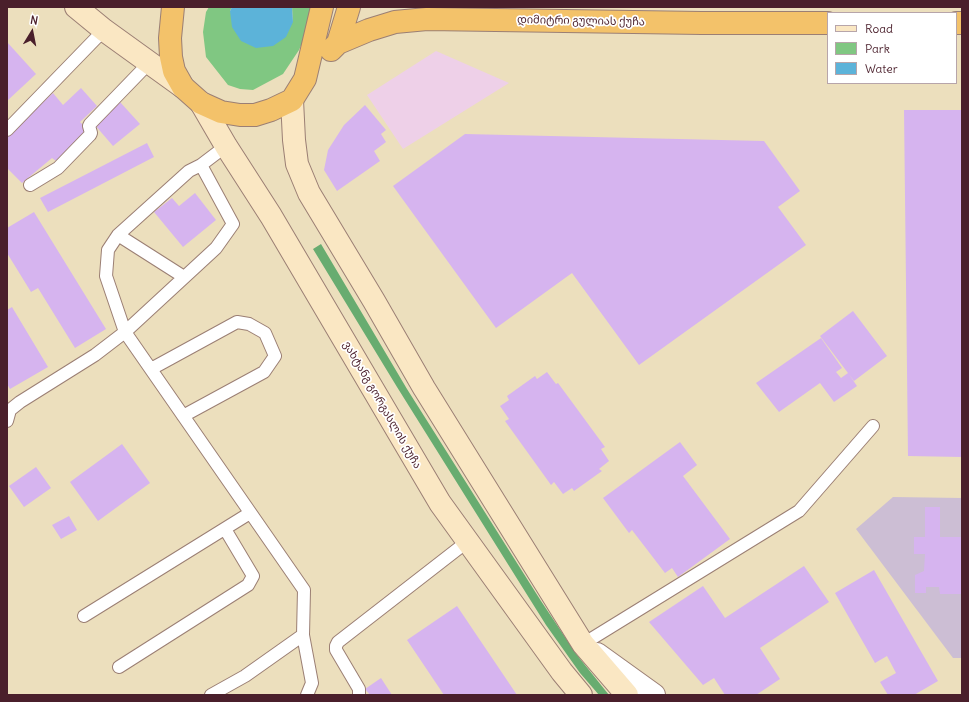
<!DOCTYPE html>
<meta charset="utf-8">
<style>
body{margin:0}
#map{position:relative;width:969px;height:702px;overflow:hidden;background:#ecdfbd;font-family:Delius,sans-serif}
canvas{display:block}
.frame{position:absolute;inset:0;border:8px solid #4a1f2b;pointer-events:none}
.legend{position:absolute;left:827px;top:12px;width:130px;height:72px;box-sizing:border-box;background:#fff;border:1px solid #b7a5aa;margin:0;padding:5px 7px;list-style:none;font-size:12px;color:#4a1f2b}
.legend li{display:flex;align-items:center;gap:8px;height:20px}
.legend b{width:20px;border:1px solid #b7a5aa}
.north{position:absolute;left:12px;top:12px;width:40px;height:40px;-webkit-text-stroke:3px #fff;paint-order:stroke;rotate:10deg;font-size:11px;font-weight:700;line-height:16px;text-align:center;color:#4a1f2b}
.north::after{content:'';display:block;margin:auto;width:14px;height:18px;background:#4a1f2b;clip-path:polygon(50% 0,100% 100%,50% 72%,0 100%)}
</style>
<div id="map">
<canvas width="969" height="702"></canvas>
<div class="frame"></div>
<ul class="legend">
<li><b style="height:5px;background:#fae7c3"></b>Road</li>
<li><b style="height:11px;background:#80c782"></b>Park</li>
<li><b style="height:11px;background:#5cb3d9"></b>Water</li>
</ul>
<div class="north">N</div>
</div>
<script>
const g = document.querySelector('canvas').getContext('2d');
g.lineJoin = 'round';
function paint(path, color) { g.fillStyle = color; g.fill(path, 'evenodd'); }
const shape = rows => new Path2D(rows.map(r => 'M' + r).join(''));
function trace(path, color, width, dash) { g.strokeStyle = color; g.lineWidth = width; g.lineCap = dash ? 'butt' : 'round'; g.setLineDash(dash || []); g.stroke(path); }
function drawText(font, color, halo, rows, align = 'center') {
  g.font = font + ' Delius,"Noto Sans Georgian",sans-serif'; g.lineWidth = 3.5; g.setLineDash([]); g.textBaseline = 'middle'; g.strokeStyle = halo; g.fillStyle = color; for (const [text, x, y, turn = 0] of rows) {
    g.save(); g.translate(x, y); g.rotate((+turn || 0) * Math.PI / 180); g.textAlign = isNaN(turn) ? turn : align; if (halo) g.strokeText(text, 0, 0); g.fillText(text, 0, 0); g.restore();
  }
}
const built = shape([
 [436,51,509,83,403,149,367,95]
]);
const industrial = shape([
 [893,497,962,498,962,658,953,658,856,529]
]);
const green = shape([
 [209,7,232,7,230,11,293,22,292,7,313,7,306,34,299,50,283,74,253,90,240,89,228,85,206,57,203,32,206,12]
]);
const forest = shape([
 [321,244,407,389,541,601,577,655,609,695,599,695,580,673,546,625,397,387,313,249]
]);
const water = shape([
 [232,7,292,7,293,22,286,37,273,46,256,48,241,41,232,27,230,11]
]);
const building = shape([
 [7,42,36,74,7,101],
 [81,88,97,106,80,122,88,130,59,163,52,158,22,183,7,168,7,136,53,93,63,105],
 [120,102,140,124,113,146,94,124],
 [365,105,386,130,381,134,386,142,374,151,380,161,337,191,324,170,328,150,344,125],
 [904,110,962,110,962,457,908,456],
 [465,134,764,141,800,191,778,207,806,245,639,365,572,273,496,328,393,186],
 [147,143,154,157,48,212,40,198],
 [195,193,216,220,183,247,154,212,172,198,179,206],
 [34,212,106,329,75,348,38,288,31,292,7,253,7,228],
 [12,307,48,367,10,389,7,384,7,310],
 [853,311,887,356,854,381,820,336],
 [821,338,842,368,836,372,841,378,848,373,857,386,834,402,820,383,779,412,756,383],
 [547,372,556,384,558,383,605,447,601,449,609,461,599,469,602,471,574,491,572,488,563,494,554,482,551,485,505,421,509,419,500,406,509,400,507,396,535,376,537,379],
 [680,442,697,465,683,476,730,539,678,577,672,568,665,573,632,530,629,533,603,498],
 [122,444,150,483,98,521,70,482],
 [36,467,51,488,24,507,9,486],
 [925,507,940,507,940,537,962,537,962,594,940,594,939,587,926,587,926,593,915,593,915,575,924,571,925,554,914,554,914,537,925,537],
 [69,516,77,530,61,539,52,525],
 [804,566,829,602,760,648,780,679,756,695,725,695,714,678,703,685,649,622,703,586,725,618],
 [874,570,938,681,914,695,888,695,880,682,896,673,887,656,875,663,835,593],
 [457,606,517,695,444,695,407,640],
 [381,678,392,695,370,695,365,689]
]);
const lane = shape([
 [7,130,104,30],
 [226,146,201,165,189,171,118,235,108,250,106,276,125,332,304,590,303,635,312,683,307,695],
 [30,185,58,168,90,135,91,133,89,126,90,124,149,63],
 [118,235,184,277],
 [151,369,237,322,249,324,265,333,275,356,264,372,183,416],
 [7,421,10,410,20,402,95,355,125,332,216,248,233,224,201,165],
 [84,616,250,513],
 [583,644,799,511,873,426],
 [119,667,248,585,253,576,225,529],
 [211,695,245,676,303,635],
 [359,695,359,689,336,650,336,646,338,642,468,541]
]);
const street = shape([
 [597,654,654,695]
]);
const secondary = shape([
 [76,7,104,30,183,87],
 [292,100,294,140,297,164,309,193,374,301,424,388,583,644,627,695],
 [201,103,226,146,271,216,440,503,562,672,581,695]
]);
const highway = shape([
 [173,7,170,38,171,57,174,71,183,87,201,103,221,112,240,115,255,115,271,110,292,100,305,79,322,7],
 [956,23,962,23],
 [338,43,369,30,395,22,427,19,702,23,828,23],
 [331,50,338,43,349,7]
]);
const streetNames = [
 ["დიმიტრი გულიას ქუჩა",581,21,1],
 ["ვახტანგ გორგასლის ქუჩა",382,405,60]
];
paint(built, '#eed0e8');
paint(industrial, '#ccbed4');
paint(green, '#80c782');
paint(forest, '#68ac70');
paint(water, '#5cb3d9');
paint(building, '#d6b4ef');
trace(lane, '#9b7f74', 14);
trace(street, '#9b7f74', 24);
trace(secondary, '#9b7f74', 24);
trace(highway, '#9b7f74', 24);
trace(lane, '#fff', 12);
trace(street, '#fff', 22);
trace(secondary, '#fae7c3', 22);
trace(highway, '#f3c26a', 22);
drawText('11px', '#4a1f2b', '#fff', streetNames);
</script>
